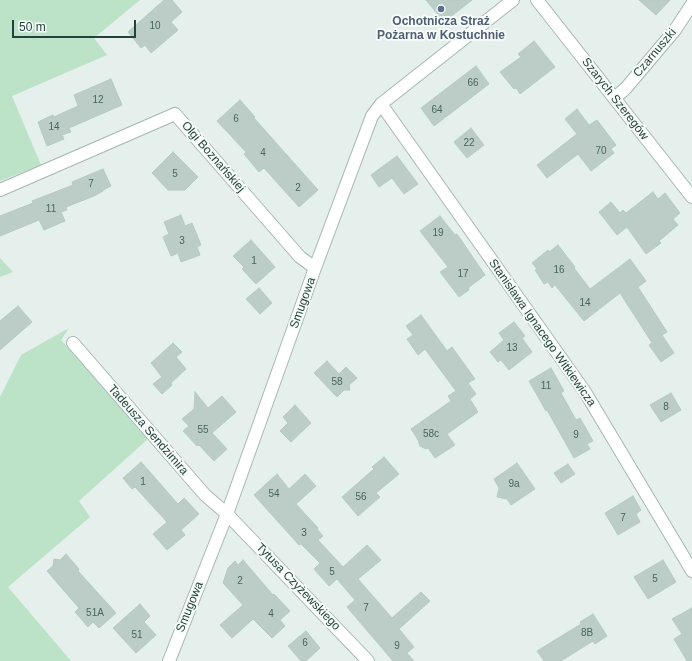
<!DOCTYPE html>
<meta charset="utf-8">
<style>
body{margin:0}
#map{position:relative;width:692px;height:661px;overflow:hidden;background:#e5efeb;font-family:Arial,sans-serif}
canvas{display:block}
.scale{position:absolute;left:12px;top:20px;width:124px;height:18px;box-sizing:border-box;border:2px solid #22433b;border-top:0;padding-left:5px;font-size:12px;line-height:14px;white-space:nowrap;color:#22433b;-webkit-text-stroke:3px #f6fbf8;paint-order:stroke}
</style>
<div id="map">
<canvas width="692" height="661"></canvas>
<div class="scale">50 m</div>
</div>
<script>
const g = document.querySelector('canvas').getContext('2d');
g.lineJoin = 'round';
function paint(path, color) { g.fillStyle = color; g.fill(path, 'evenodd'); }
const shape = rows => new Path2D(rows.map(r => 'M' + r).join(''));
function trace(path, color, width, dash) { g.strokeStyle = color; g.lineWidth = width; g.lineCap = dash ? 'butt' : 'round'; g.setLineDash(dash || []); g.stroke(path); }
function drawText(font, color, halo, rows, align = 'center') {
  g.font = font + ' Arial,sans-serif'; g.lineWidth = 4; g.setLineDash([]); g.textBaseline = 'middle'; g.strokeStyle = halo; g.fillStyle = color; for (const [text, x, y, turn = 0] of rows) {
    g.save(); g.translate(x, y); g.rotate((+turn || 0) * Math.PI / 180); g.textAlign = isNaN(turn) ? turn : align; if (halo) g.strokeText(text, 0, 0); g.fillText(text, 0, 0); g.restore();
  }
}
const green = shape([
 [0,0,140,0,94,38,107,55,12,96,41,165,0,181],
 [0,258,13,272,0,277],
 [69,328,61,340,149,438,79,501,90,517,8,587,71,661,0,661,0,397,21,355]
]);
const building = shape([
 [164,0,172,0,182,12,171,22,178,30,151,53,145,45,141,48,128,32,164,0],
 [426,0,472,0,444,22,426,0],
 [639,0,670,0,656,15,639,0],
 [534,41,555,67,520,94,516,88,514,89,500,72,521,57,518,54,534,41],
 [476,66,489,84,434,126,421,108,476,66],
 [111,79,122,105,69,128,71,132,62,135,64,139,47,146,38,122,53,115,54,117,78,106,74,95,111,79],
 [240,100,255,117,254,118,318,190,299,207,264,168,259,172,244,154,246,152,217,121,240,100],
 [577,109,589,125,597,120,616,145,611,149,614,153,591,171,578,154,547,178,537,165,577,134,565,119,577,109],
 [471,128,484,145,467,158,454,142,471,128],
 [173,152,198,177,185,190,168,190,152,173,173,152],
 [397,156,418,184,404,194,392,178,379,187,371,175,397,156],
 [103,169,111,186,103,190,103,191,94,196,66,207,67,210,61,212,65,221,44,230,39,220,0,236,0,216,33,203,32,201,73,185,72,182,103,169],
 [653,192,658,199,665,193,680,213,673,219,678,225,659,241,661,243,646,254,627,227,617,235,599,212,611,202,620,213,623,210,626,213,653,192],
 [181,215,185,226,192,223,201,245,197,247,200,255,181,262,178,253,171,256,163,237,169,234,164,222,181,215],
 [440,216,455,235,457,234,485,275,468,288,469,290,459,297,440,272,448,267,420,231,440,216],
 [251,240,275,267,256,284,242,269,244,267,233,256,251,240],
 [558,245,575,267,574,268,590,289,630,259,646,281,638,287,667,332,662,335,674,353,661,362,649,345,652,343,647,335,620,293,584,321,555,285,552,288,548,282,544,284,535,270,537,269,532,263,548,250,549,252,558,245],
 [259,288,272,303,260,314,246,299,259,288],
 [18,306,32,322,0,350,0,321,18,306],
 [421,315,447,351,452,347,475,379,468,383,476,394,470,399,478,412,447,434,455,445,435,458,428,448,426,449,420,446,418,440,411,429,451,401,448,396,456,391,425,349,418,355,407,339,413,335,406,326,421,315],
 [514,322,525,336,522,338,532,352,509,370,501,360,498,362,490,352,504,340,499,333,514,322],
 [173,343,182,352,176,357,186,369,171,383,172,385,162,394,153,384,162,377,151,363,173,343],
 [327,361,339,374,346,367,357,378,349,385,350,390,344,390,337,397,314,373,327,361],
 [551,368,564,391,561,393,576,420,580,418,593,441,587,444,590,449,574,458,547,410,546,411,529,381,551,368],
 [195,392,208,408,222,396,236,412,212,433,227,449,214,461,199,445,197,446,183,431,189,426,182,419,194,409,195,392],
 [671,393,681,410,661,422,650,405,671,393],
 [295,405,311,423,291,442,280,431,288,423,283,417,295,405],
 [384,457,399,474,376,493,380,497,358,516,342,497,374,469,372,467,384,457],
 [141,462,178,504,184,498,199,514,181,530,185,535,167,550,153,534,167,522,135,487,132,489,123,478,141,462],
 [517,463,535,489,511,505,507,499,497,497,499,488,494,479,517,463],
 [568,464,575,474,561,483,554,473,568,464],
 [277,474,289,489,305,474,316,486,296,504,318,528,317,529,323,536,318,540,343,567,367,545,381,560,358,579,392,618,421,592,430,601,399,629,414,647,407,653,414,661,393,661,347,607,355,600,337,579,329,586,314,569,320,563,301,544,299,545,254,495,277,474],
 [633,496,641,510,636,514,640,522,618,535,605,513,633,496],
 [66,554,79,569,78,571,116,613,99,628,93,622,88,627,75,612,79,608,47,571,53,566,54,559,60,560,66,554],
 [243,560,273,595,274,594,290,611,280,620,285,626,272,638,253,619,232,638,220,625,243,605,223,583,228,568,235,561,238,565,243,560],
 [663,560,676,582,648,599,634,577,663,560],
 [140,604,150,616,144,622,156,635,136,653,113,628,140,604],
 [692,608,692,661,687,661,674,639,682,634,672,619,692,608],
 [593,614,607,636,595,644,593,641,561,661,544,661,537,651,581,624,580,622,593,614],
 [306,631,320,648,306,661,301,661,288,646,306,631]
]);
const minor = shape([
 [615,98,626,88,675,30,692,4],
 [381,104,585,392,692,571],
 [0,190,175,114,300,257,315,268],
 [73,343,205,495,227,514,368,661],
 [169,661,227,514,315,268,372,116,381,104,513,0]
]);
const tertiary = shape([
 [537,0,692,197]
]);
const markers = [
 [441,9,4,"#5c6f8a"]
];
const numberNames = [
 ["10",155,26],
 ["66",473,83],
 ["12",98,100],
 ["64",437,110],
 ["6",236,119],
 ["14",54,127],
 ["22",469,143],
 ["70",601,151],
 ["4",263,153],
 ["5",175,174],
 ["7",91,184],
 ["2",298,188],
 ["11",51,209],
 ["19",438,233],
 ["3",182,241],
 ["1",254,261],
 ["16",559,270],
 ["17",463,274],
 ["14",585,303],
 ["13",512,348],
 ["58",337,382],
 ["11",546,386],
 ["8",666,407],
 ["55",203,430],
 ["58c",431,434],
 ["9",576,435],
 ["1",143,482],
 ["9a",514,484],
 ["54",274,494],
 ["56",361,497],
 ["7",623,518],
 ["3",304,533],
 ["5",332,572],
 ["5",655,579],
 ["2",240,581],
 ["7",366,608],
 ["51A",95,613],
 ["4",271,614],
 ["8B",587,633],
 ["51",137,635],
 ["6",305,643],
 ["9",397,646]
];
const serviceNames = [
 ["Ochotnicza Straż",441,22],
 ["Pożarna w Kostuchnie",441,36]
];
const streetNames = [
 ["Czarnuszki",655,53,-50],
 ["Szarych Szeregów",615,99,52],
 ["Olgi Boznańskiej",213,157,49],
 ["Smugowa",303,303,-70],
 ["Stanisława Ignacego Witkiewicza",542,333,55],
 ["Tadeusza Sendzimira",148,430,49],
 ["Tytusa Czyżewskiego",298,587,46],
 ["Smugowa",190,607,-68]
];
paint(green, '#bce2c7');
paint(building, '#bccdc7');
trace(building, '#b6cac2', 1);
trace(minor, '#a7b8b3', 14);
trace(tertiary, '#a7b8b3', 14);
trace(minor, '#fff', 12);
trace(tertiary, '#fff', 12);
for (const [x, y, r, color] of markers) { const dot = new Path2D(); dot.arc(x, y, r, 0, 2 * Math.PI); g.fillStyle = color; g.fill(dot); trace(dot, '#f6fbf8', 1.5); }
drawText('10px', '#48665e', null, numberNames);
drawText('bold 12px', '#4e5e75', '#f6fbf8', serviceNames);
drawText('12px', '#22433b', '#f6fbf8', streetNames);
</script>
